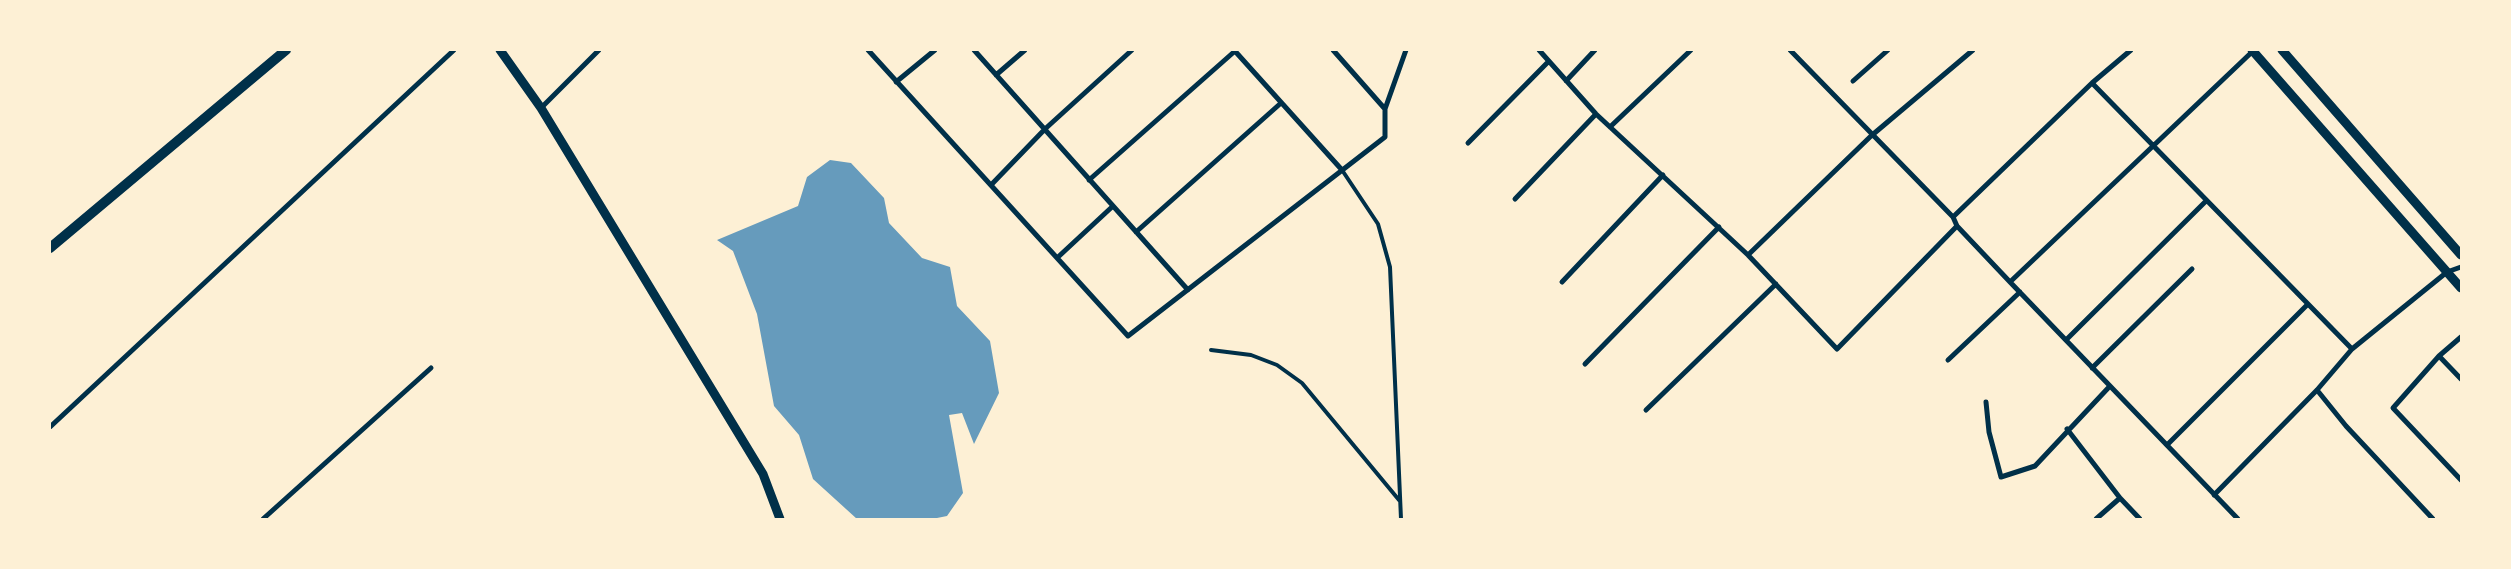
<!DOCTYPE html>
<style>
body{margin:0}
#map{position:relative;width:2511px;height:569px;overflow:hidden;background:#fdf0d5;font-family:"Open Sans",sans-serif}
canvas{display:block}
.frame{position:absolute;inset:0;border:51px solid #fdf0d5;pointer-events:none}
</style>
<div id="map">
<canvas width="2511" height="569"></canvas>
<div class="frame"></div>
</div>
<script>
const g = document.querySelector('canvas').getContext('2d');
g.lineJoin = 'round';
function paint(path, color) { g.fillStyle = color; g.fill(path, 'evenodd'); }
const shape = rows => new Path2D(rows.map(r => 'M' + r).join(''));
function trace(path, color, width, dash) { g.strokeStyle = color; g.lineWidth = width; g.lineCap = dash ? 'butt' : 'round'; g.setLineDash(dash || []); g.stroke(path); }
const water = shape([
 [830,160,851,163,884,198,889,223,922,258,950,267,957,306,990,341,999,393,974,444,962,413,949,415,963,493,947,516,932,519,857,519,813,479,799,435,774,406,757,314,733,251,717,240,798,206,807,177]
]);
const service = shape([
 [1342,170,1378,224,1390,267,1401,519],
 [1211,350,1251,355,1277,365,1302,383,1399,500]
]);
const minor = shape([
 [868,50,1128,336,1385,137,1385,109,1333,50],
 [974,50,1188,290],
 [1234,50,1342,170],
 [1539,50,1596,114,1748,255,1837,349,1957,226],
 [1790,50,1953,217,1957,226,2010,282,2238,519],
 [996,75,1025,50],
 [1566,81,1595,50],
 [1853,81,1888,50],
 [896,82,935,50],
 [2092,83,2352,349],
 [541,108,599,50],
 [1385,109,1406,50],
 [1610,127,1691,50],
 [1468,143,1549,61],
 [1089,180,1235,51],
 [991,185,1045,129,1132,50],
 [1515,199,1596,114],
 [1953,217,2092,83,2131,50],
 [1136,232,1281,103],
 [1748,255,1871,136,1973,50],
 [1057,258,1113,206],
 [1562,282,1663,175],
 [2010,282,2253,51],
 [2461,337,2439,356,2393,408,2461,480],
 [2066,340,2206,201],
 [2439,356,2461,379],
 [1948,360,2020,292],
 [1585,364,1719,227],
 [2092,368,2192,269],
 [2317,390,2346,426,2433,519],
 [1986,402,1989,432,2001,477,2035,466,2110,386],
 [1646,410,1776,284],
 [50,427,454,50],
 [2067,429,2120,498,2140,519],
 [2167,445,2308,304],
 [2214,495,2317,390,2352,349,2447,272,2461,267],
 [263,519,431,368],
 [2096,519,2120,498]
]);
const tertiary = shape([
 [500,50,541,108,763,474,780,519],
 [2252,50,2461,288],
 [2282,50,2461,255]
]);
const secondary = shape([
 [50,248,286,50]
]);
paint(water, '#669bbc');
trace(service, '#003049', 4);
trace(minor, '#003049', 5);
trace(tertiary, '#003049', 9);
trace(secondary, '#003049', 10);
</script>
